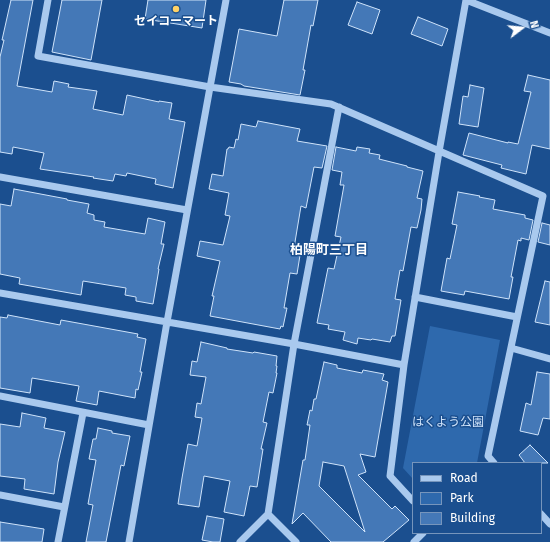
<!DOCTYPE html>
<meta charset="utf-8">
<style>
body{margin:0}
#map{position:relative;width:550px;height:542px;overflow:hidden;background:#1b4f8f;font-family:"Fira Sans",sans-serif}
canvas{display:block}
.legend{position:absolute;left:412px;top:462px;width:130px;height:72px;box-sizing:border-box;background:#1b4f8f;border:1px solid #7695bc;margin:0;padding:5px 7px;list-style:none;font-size:12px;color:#fff}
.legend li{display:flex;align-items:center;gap:8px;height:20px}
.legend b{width:20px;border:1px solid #7695bc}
.north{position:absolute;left:502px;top:8px;width:40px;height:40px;-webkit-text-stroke:3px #1b4f8f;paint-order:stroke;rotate:74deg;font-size:11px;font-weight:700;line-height:16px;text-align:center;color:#fff}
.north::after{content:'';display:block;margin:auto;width:14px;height:18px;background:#fff;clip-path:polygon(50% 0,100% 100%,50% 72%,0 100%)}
</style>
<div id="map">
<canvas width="550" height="542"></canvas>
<ul class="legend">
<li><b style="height:5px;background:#a9c9ee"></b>Road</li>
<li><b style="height:11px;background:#2e69ad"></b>Park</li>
<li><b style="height:11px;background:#4478b7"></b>Building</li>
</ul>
<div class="north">N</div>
</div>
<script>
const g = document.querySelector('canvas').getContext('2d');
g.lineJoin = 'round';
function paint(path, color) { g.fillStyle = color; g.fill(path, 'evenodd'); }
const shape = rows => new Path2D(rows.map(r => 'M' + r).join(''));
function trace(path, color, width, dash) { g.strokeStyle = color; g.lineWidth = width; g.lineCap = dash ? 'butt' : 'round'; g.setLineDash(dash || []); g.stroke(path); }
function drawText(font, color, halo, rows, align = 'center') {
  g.font = font + ' "Fira Sans","Noto Sans JP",sans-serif'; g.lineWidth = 3; g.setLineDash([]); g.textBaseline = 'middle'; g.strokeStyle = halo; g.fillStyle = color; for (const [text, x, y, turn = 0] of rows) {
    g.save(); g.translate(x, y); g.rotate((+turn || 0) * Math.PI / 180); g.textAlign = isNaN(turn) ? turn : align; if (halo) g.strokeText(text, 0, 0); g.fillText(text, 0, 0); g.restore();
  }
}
const green = shape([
 [430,326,500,340,477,463,413,463,413,479,403,468]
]);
const building = shape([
 [11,0,33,0,17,86,52,92,54,81,69,84,68,87,97,91,93,109,123,115,127,95,159,102,159,101,172,103,169,119,185,122,173,188,155,184,156,179,127,173,126,176,115,174,113,181,93,178,94,177,40,169,44,153,13,147,12,154,0,152,0,57,4,40,2,40,11,0],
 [62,0,102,0,91,60,52,52,62,0],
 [148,0,206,0,202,28,145,19,148,0],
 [284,0,318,0,313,26,311,25,303,70,305,70,300,95,244,86,241,84,229,82,239,29,277,36,284,0],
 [357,2,380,10,372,34,348,25,357,2],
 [418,17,448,29,442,46,411,34,418,17],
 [528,75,550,80,550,149,532,145,526,174,501,168,502,165,463,155,469,133,508,143,508,142,518,144,531,92,524,91,528,75],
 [470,85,484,88,478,127,459,124,463,96,468,97,470,85],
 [258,121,300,129,297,141,327,146,322,168,314,167,306,208,301,206,294,248,301,249,297,274,290,273,284,308,287,308,283,327,281,326,280,329,210,316,214,296,212,296,220,261,197,256,200,241,223,245,230,216,225,215,229,193,209,189,212,174,223,176,227,149,228,149,229,147,234,148,236,139,238,140,241,124,256,127,258,121],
 [336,147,356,151,357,147,370,149,369,153,380,155,379,159,407,166,407,167,423,171,417,198,422,199,421,210,417,228,411,227,403,271,400,270,395,299,401,300,395,336,392,336,390,342,372,339,371,340,358,338,357,344,343,340,345,332,328,329,329,325,317,323,328,268,334,269,341,237,335,236,344,185,340,185,342,172,332,170,336,147],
 [14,189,67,199,67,200,89,204,87,213,94,215,94,220,105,222,104,227,145,234,148,218,165,222,161,244,164,244,158,269,159,269,153,304,136,301,136,297,125,295,126,288,83,281,81,295,19,284,20,278,0,274,0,204,11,206,14,189],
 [458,192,480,196,479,197,495,200,493,209,525,215,525,218,533,220,529,240,521,238,521,241,518,240,511,277,513,277,509,299,465,291,464,295,441,291,447,258,450,259,457,225,452,224,458,192],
 [542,223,550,225,550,245,538,242,542,223],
 [545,281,550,282,550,325,535,322,545,281],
 [8,315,60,325,61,320,138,334,137,337,146,339,140,372,142,372,138,390,136,389,135,398,99,391,97,405,76,401,79,386,32,378,30,393,0,388,0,317,7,318,8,315],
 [201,342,227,348,227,349,253,353,254,352,277,356,276,366,277,366,276,373,277,373,273,393,269,392,263,422,267,423,261,449,263,449,257,487,250,486,244,516,224,512,230,481,204,476,199,507,178,504,182,478,188,444,197,446,202,418,195,417,197,403,201,404,206,377,190,375,192,361,197,362,201,342],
 [324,362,337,365,337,368,362,373,363,370,384,374,382,380,388,382,375,457,360,454,366,472,358,475,392,509,395,506,409,520,383,542,331,542,303,513,292,524,303,460,305,460,310,425,307,425,310,410,312,411,314,399,316,399,324,362],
 [323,462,344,466,365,532,319,486,323,462],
 [537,372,550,374,550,419,543,418,538,435,520,431,526,403,531,405,537,372],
 [22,413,46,418,44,428,65,432,58,462,54,494,24,489,25,479,0,476,0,424,20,427,22,413],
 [98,428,112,431,112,433,130,436,124,466,121,465,106,542,86,542,93,505,88,504,96,460,89,459,93,439,96,439,98,428],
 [530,445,548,463,525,463,519,455,530,445],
 [207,516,224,519,220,542,213,542,202,540,207,516],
 [0,522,44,529,42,542,0,542,0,522]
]);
const minor = shape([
 [48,0,38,56,210,87,331,104,543,196,488,456,494,463],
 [466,0,550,33],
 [0,177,187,210],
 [0,293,294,344,404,365],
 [415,297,517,317],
 [511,348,550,359],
 [0,396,149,425],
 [0,495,64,507],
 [413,501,390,476,404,365,439,152,466,0],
 [268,514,296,542],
 [541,514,550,524],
 [58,542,83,413],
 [129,542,167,322,226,0],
 [240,542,268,514,294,344,339,107],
 [414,542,423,533]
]);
const markers = [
 [176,9,4,"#ffd166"]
];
const poiNames = [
 ["セイコーマート",176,22]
];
const parkNames = [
 ["はくよう公園",448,423]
];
const neighbourhoodNames = [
 ["柏陽町三丁目",329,250]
];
paint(green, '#2e69ad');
paint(building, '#4478b7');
trace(building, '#cfe3fa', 1);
trace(minor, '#a9c9ee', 7);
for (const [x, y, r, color] of markers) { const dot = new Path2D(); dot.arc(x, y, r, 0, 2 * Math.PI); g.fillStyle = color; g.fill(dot); trace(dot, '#1b4f8f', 1.5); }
drawText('bold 12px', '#fff', '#1b4f8f', poiNames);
drawText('12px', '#cfe3fa', '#1b4f8f', parkNames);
drawText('bold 13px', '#fff', '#1b4f8f', neighbourhoodNames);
</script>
